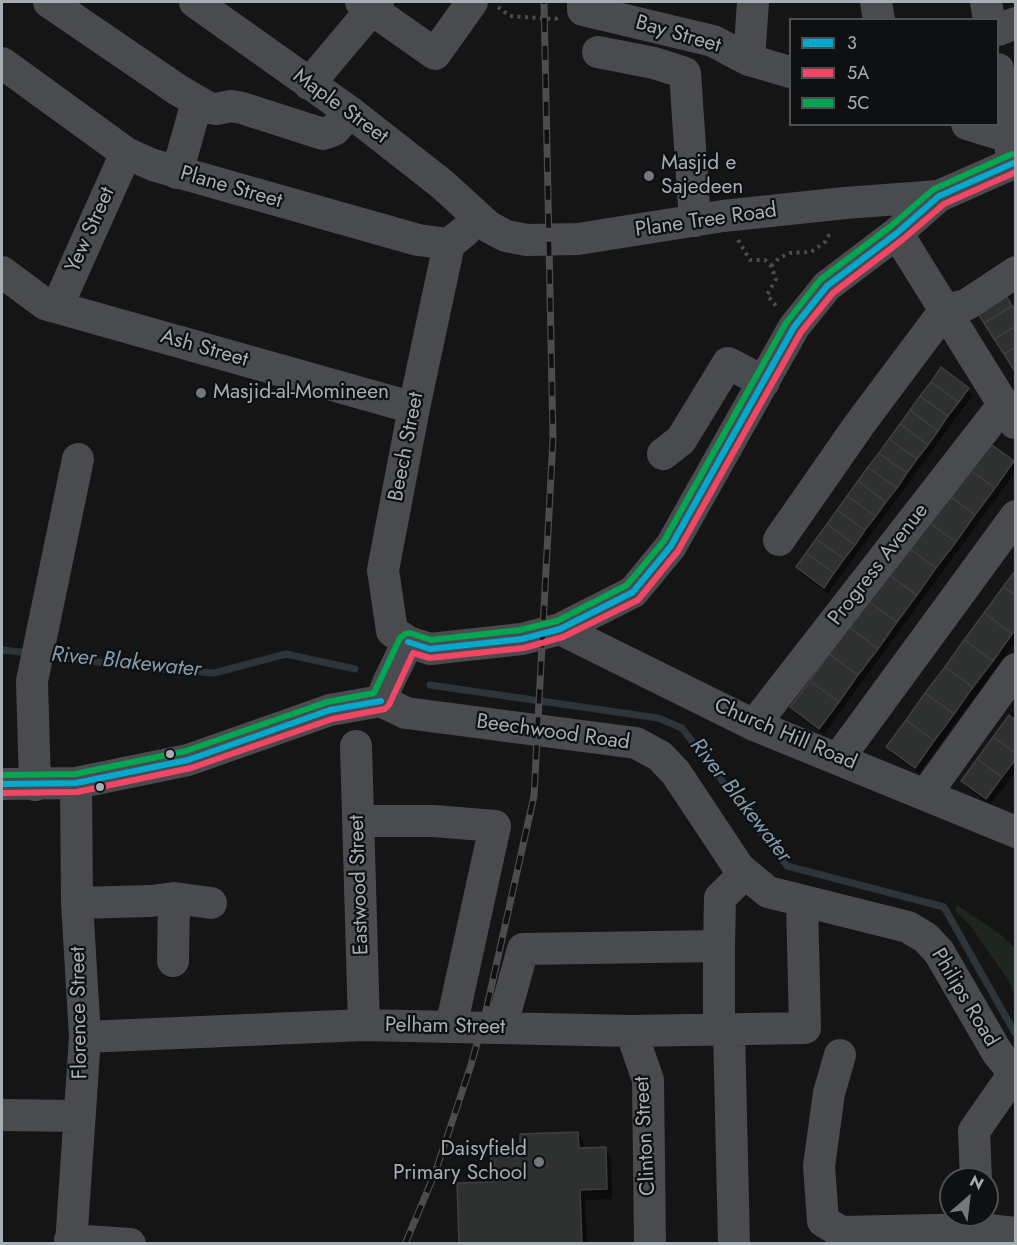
<!DOCTYPE html>
<style>
body{margin:0}
#map{position:relative;width:1017px;height:1245px;overflow:hidden;background:#151515;font-family:Jost,sans-serif}
canvas{display:block}
.frame{position:absolute;inset:0;border:3px solid #a7adb5;pointer-events:none}
.legend{position:absolute;left:789px;top:18px;width:210px;height:108px;box-sizing:border-box;background:#0f1011;border:2px solid #4c4f53;margin:0;padding:8px 10px;list-style:none;font-size:18px;color:#a7adb5}
.legend li{display:flex;align-items:center;gap:12px;height:30px}
.legend b{width:30px;border:2px solid #4c4f53}
.north{position:absolute;left:939px;top:1167px;width:60px;height:60px;box-sizing:border-box;background:#0f1011;border:2px solid #4c4f53;border-radius:50%;rotate:28deg;font-size:16px;font-weight:700;line-height:24px;text-align:center;color:#a7adb5}
.north::after{content:'';display:block;margin:auto;width:21px;height:27px;background:#74787d;clip-path:polygon(50% 0,100% 100%,50% 72%,0 100%)}
</style>
<div id="map">
<canvas width="1017" height="1245"></canvas>
<div class="frame"></div>
<ul class="legend">
<li><b style="height:8px;background:#00a9ce"></b>3</li>
<li><b style="height:8px;background:#f34667"></b>5A</li>
<li><b style="height:8px;background:#00a651"></b>5C</li>
</ul>
<div class="north">N</div>
</div>
<script>
const g = document.querySelector('canvas').getContext('2d');
g.lineJoin = 'round';
function paint(path, color) { g.fillStyle = color; g.fill(path, 'evenodd'); }
const shape = rows => new Path2D(rows.map(r => 'M' + r).join(''));
function trace(path, color, width, dash) { g.strokeStyle = color; g.lineWidth = width; g.lineCap = dash ? 'butt' : 'round'; g.setLineDash(dash || []); g.stroke(path); }
function drawText(font, color, halo, rows, align = 'center') {
  g.font = font + ' Jost,sans-serif'; g.lineWidth = 4.5; g.setLineDash([]); g.textBaseline = 'middle'; g.strokeStyle = halo; g.fillStyle = color; for (const [text, x, y, turn = 0] of rows) {
    g.save(); g.translate(x, y); g.rotate((+turn || 0) * Math.PI / 180); g.textAlign = isNaN(turn) ? turn : align; if (halo) g.strokeText(text, 0, 0); g.fillText(text, 0, 0); g.restore();
  }
}
const green = shape([
 [957,905,1000,934,1015,948,1015,995,1006,977,972,928,955,910]
]);
const shadow = shape([
 [968,389,972,396,828,593,801,574,797,567],
 [985,442,1013,462,1016,471,824,734,796,714,792,707],
 [1016,572,1016,641,919,773,892,754,888,747],
 [1016,709,1016,771,990,805,967,788,963,781],
 [578,1133,584,1144,584,1150,605,1149,611,1159,612,1199,585,1200,587,1244,461,1244,522,1149]
]);
const stream = shape([
 [2,650,30,653],
 [44,655,137,667,214,673,286,654,355,669],
 [430,685,658,718,682,728,787,866,944,907,1015,1033]
]);
const building = shape([
 [1003,290,1012,306,984,323,974,308,1003,290],
 [1012,306,1016,310,1016,326,994,339,984,323,1012,306],
 [1016,326,1016,347,1004,354,994,339,1016,326],
 [1016,347,1016,369,1014,370,1004,354,1016,347],
 [941,367,969,388,959,402,931,382,941,367],
 [931,382,959,402,948,416,920,396,931,382],
 [920,396,948,416,938,431,910,410,920,396],
 [910,410,938,431,928,445,900,424,910,410],
 [900,424,928,445,917,459,889,439,900,424],
 [889,439,917,459,907,473,879,453,889,439],
 [985,440,1014,461,995,488,966,467,985,440],
 [879,453,907,473,897,488,868,467,879,453],
 [868,467,897,488,886,502,858,481,868,467],
 [966,467,995,488,975,515,946,493,966,467],
 [858,481,886,502,876,516,847,496,858,481],
 [946,493,975,515,956,542,926,520,946,493],
 [847,496,876,516,865,530,837,510,847,496],
 [837,510,865,530,855,545,827,524,837,510],
 [926,520,956,542,936,568,907,547,926,520],
 [827,524,855,545,844,559,816,539,827,524],
 [816,539,844,559,834,573,806,553,816,539],
 [907,547,936,568,917,595,888,574,907,547],
 [806,553,834,573,824,588,796,567,806,553],
 [1016,570,1016,595,1003,587,1016,570],
 [888,574,917,595,897,622,868,601,888,574],
 [1003,587,1016,595,1016,630,1012,634,984,613,1003,587],
 [868,601,897,622,878,649,849,627,868,601],
 [984,613,1012,634,993,661,964,640,984,613],
 [849,627,878,649,858,675,829,654,849,627],
 [964,640,993,661,973,687,945,667,964,640],
 [829,654,858,675,839,702,810,681,829,654],
 [945,667,973,687,954,714,925,693,945,667],
 [810,681,839,702,819,729,790,707,810,681],
 [925,693,954,714,934,741,906,720,925,693],
 [1009,715,1016,720,1016,753,993,737,1009,715],
 [906,720,934,741,915,768,886,747,906,720],
 [993,737,1016,753,1016,759,1002,777,977,759,993,737],
 [977,759,1002,777,986,799,961,781,977,759],
 [578,1132,579,1148,606,1147,607,1189,580,1190,582,1244,459,1244,457,1183,492,1182,491,1148,520,1147,520,1134,578,1132]
]);
const path = shape([
 [498,7,510,16,555,19,560,17],
 [738,240,750,260,765,260,771,266,776,279,767,295,777,307],
 [771,266,779,258,790,253,811,252,825,242,831,231]
]);
const minor = shape([
 [49,2,178,90,209,108,216,109,231,106,242,108,323,134,334,130,350,112],
 [195,2,350,112,442,184,489,227,506,236,527,240,578,239,723,216,845,203,939,196],
 [361,2,435,54,472,2],
 [583,2,583,10,713,41,749,60,753,2],
 [876,2,879,20],
 [986,2,989,20],
 [998,30,1016,23],
 [598,52,654,63,685,73,695,221],
 [749,60,790,72],
 [2,63,126,153,153,165,418,240,449,244,465,231],
 [998,69,1013,163],
 [309,84,378,2],
 [967,124,1009,137],
 [177,173,197,102],
 [897,233,1015,423],
 [449,244,414,408,383,570,392,631,408,642,430,649,522,639,560,629,633,592,671,546,794,327,827,286,897,233,939,196,1016,162],
 [2,272,45,304,414,408],
 [57,307,126,153],
 [663,454,681,440,728,363,764,382],
 [779,540,859,425,945,310,966,305,1016,272],
 [560,629,754,725,1016,832],
 [381,701,406,713,636,743,660,756,676,773,739,868,768,892,908,927,926,938,939,952,997,1052,1016,1076],
 [381,701,388,683,408,642],
 [754,725,1003,405],
 [356,746,364,1025],
 [838,759,1016,516],
 [2,784,76,783,188,760,330,710,381,701],
 [35,785,32,681,78,459],
 [926,794,1016,669],
 [358,821,434,821,495,826,451,1027],
 [77,903,151,901,174,898,211,903],
 [719,946,719,1029],
 [173,961,174,898],
 [501,1028,523,949,719,946,720,898,745,873],
 [729,1029,734,1244],
 [631,1031,648,1080,650,1244],
 [85,1037,364,1025,631,1031,805,1028,802,901],
 [840,1055,829,1093,819,1166,823,1221,841,1232,980,1229,1016,1233],
 [2,1115,79,1116],
 [976,1179,974,1131,1013,1075],
 [70,1240,130,1244],
 [71,1244,85,1037,77,903,76,783]
]);
const rail = shape([
 [405,1244,435,1173,471,1065,486,1011,534,796,553,438,544,2]
]);
const bus1 = shape([
 [408,642,430,649,522,639,560,629,633,592,671,546,794,327,827,286,897,233,939,196,1016,162],
 [2,784,76,783,188,760,330,710,381,701]
]);
const bus2 = shape([
 [2,793,77,792,191,768,332,719,385,709,389,705,413,653,430,658,524,648,563,637,638,600,678,551,801,332,833,293,902,240,944,204,1016,172]
]);
const bus3 = shape([
 [2,775,75,774,186,751,327,702,374,693,400,638,405,634,410,633,431,640,520,630,557,621,627,585,664,541,786,323,820,280,891,226,934,189,1012,154]
]);
const markers = [
 [649,176,6,"#74787d"],
 [201,393,6,"#74787d"],
 [170,754,5,"#a7adb5"],
 [100,787,5,"#a7adb5"],
 [539,1162,6,"#74787d"]
];
const streetNames = [
 ["Bay Street",678,35,16],
 ["Maple Street",340,107,36],
 ["Plane Street",231,188,16],
 ["Plane Tree Road",706,221,-8],
 ["Yew Street",91,230,-66],
 ["Ash Street",204,349,16],
 ["Beech Street",407,447,-79],
 ["Progress Avenue",879,565,-52],
 ["Beechwood Road",553,733,8],
 ["Church Hill Road",785,735,23],
 ["Eastwood Street",360,885,-92],
 ["Philips Road",964,998,59],
 ["Florence Street",80,1013,-91],
 ["Pelham Street",445,1027,1],
 ["Clinton Street",646,1136,-93]
];
const poiNames = [
 ["Masjid e",661,164],
 ["Sajedeen",661,188],
 ["Masjid-al-Momineen",213,393],
 ["Daisyfield",527,1150,"right"],
 ["Primary School",527,1174,"right"]
];
const waterNames = [
 ["River Blakewater",126,663,6],
 ["River Blakewater",740,801,52]
];
paint(green, '#1f251f');
paint(shadow, '#0007');
trace(stream, '#2d353a', 7);
paint(building, '#2f3030');
trace(building, '#3e3f41', 1.5);
trace(path, '#4b4c4f', 4, [3, 4.5]);
trace(minor, '#4a4b4e', 32);
trace(rail, '#4b4c4e', 7);
trace(rail, '#0f1011', 4.5, [14]);
trace(bus1, '#00a9ce', 6);
trace(bus2, '#f34667', 6);
trace(bus3, '#00a651', 6);
for (const [x, y, r, color] of markers) { const dot = new Path2D(); dot.arc(x, y, r, 0, 2 * Math.PI); g.fillStyle = color; g.fill(dot); trace(dot, '#0f1011', 2); }
drawText('21px', '#a7adb5', '#0f1011', streetNames);
drawText('21px', '#a7adb5', '#0f1011', poiNames, 'left');
drawText('italic 22px', '#819cad', '#0f1011', waterNames);
</script>
